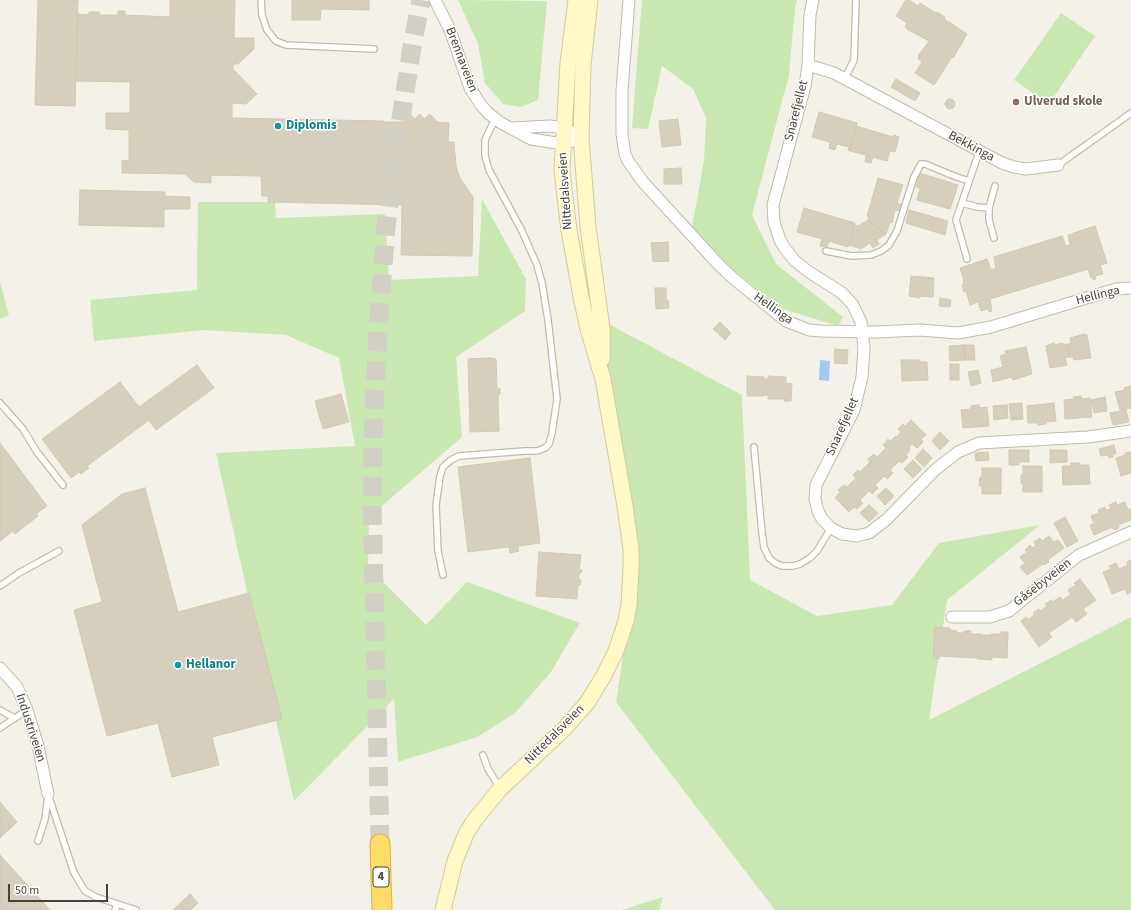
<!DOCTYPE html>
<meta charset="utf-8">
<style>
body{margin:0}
#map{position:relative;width:1131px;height:910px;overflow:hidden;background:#f4f2e8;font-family:"Source Sans 3",sans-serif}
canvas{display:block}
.scale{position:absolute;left:8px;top:884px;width:100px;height:18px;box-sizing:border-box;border:2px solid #484337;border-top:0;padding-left:5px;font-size:12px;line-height:14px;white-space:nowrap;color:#484337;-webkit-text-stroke:3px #fff;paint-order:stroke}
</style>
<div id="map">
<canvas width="1131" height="910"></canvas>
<div class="scale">50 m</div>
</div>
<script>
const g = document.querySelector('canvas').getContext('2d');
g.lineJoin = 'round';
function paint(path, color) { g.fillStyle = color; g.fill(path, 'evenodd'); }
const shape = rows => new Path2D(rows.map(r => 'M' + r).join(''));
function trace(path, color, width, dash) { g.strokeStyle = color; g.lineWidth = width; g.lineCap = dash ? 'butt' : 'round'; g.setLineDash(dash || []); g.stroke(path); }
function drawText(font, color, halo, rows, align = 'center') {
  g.font = font + ' "Source Sans 3",sans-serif'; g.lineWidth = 3; g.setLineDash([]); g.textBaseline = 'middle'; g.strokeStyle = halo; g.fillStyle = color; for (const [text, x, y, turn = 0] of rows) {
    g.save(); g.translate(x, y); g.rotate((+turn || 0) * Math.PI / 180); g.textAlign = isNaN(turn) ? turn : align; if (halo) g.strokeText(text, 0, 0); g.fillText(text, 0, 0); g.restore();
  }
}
const green = shape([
 [458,0,547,1,538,100,521,107,503,104,485,83,478,44],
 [642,0,797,0,795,7,789,75,752,215,776,264,843,317,838,326,783,309,732,269,692,227,704,161,706,118,693,89,662,66,648,129,632,128],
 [1061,13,1095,36,1049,104,1014,80],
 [482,199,526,279,525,311,456,357,462,437,369,517,368,567,426,625,467,582,580,623,551,672,514,714,477,737,398,762,394,699,294,801,216,453,355,446,339,358,286,335,204,330,94,341,90,300,197,290,198,202,275,202,276,218,385,214,389,280,478,276],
 [0,282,9,315,0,319],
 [584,311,742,395,750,580,817,616,892,605,939,543,1040,525,947,600,929,720,1131,617,1131,910,775,910,616,702,626,636,631,553],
 [663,897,659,910,622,910]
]);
const water = shape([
 [820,360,830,361,829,381,819,380]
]);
const building = shape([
 [38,0,78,0,75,106,35,105,38,0],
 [170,0,235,0,234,38,254,38,254,49,238,64,233,64,233,71,235,71,257,94,246,104,232,103,232,118,384,121,384,122,407,122,405,119,410,114,415,119,420,114,424,119,430,114,437,122,449,123,448,142,454,142,456,166,460,178,473,197,472,256,401,255,402,205,268,202,268,196,262,196,261,176,211,175,211,183,194,182,185,174,122,173,122,160,129,161,129,130,106,129,106,113,130,113,130,82,76,81,78,14,89,15,89,12,100,12,99,15,118,15,118,11,125,11,125,15,170,17,170,0],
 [292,0,369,0,369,10,321,9,320,20,292,20,292,0],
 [906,0,909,0,918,6,920,3,936,13,937,12,945,17,944,19,967,34,953,58,952,57,934,85,915,73,922,62,918,59,919,57,918,56,929,41,907,29,905,27,907,23,896,16,906,0],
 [896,79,920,93,915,101,891,87,896,79],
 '945 104a5 5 0 1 1 10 0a5 5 0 1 1-10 0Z',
 [819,112,857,123,850,151,848,150,849,147,837,144,835,150,829,148,830,142,812,137,819,112],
 [678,119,681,145,662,147,659,121,678,119],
 [856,126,893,137,894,135,899,137,895,152,890,151,887,161,873,157,871,163,865,162,866,155,850,151,856,126],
 [681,168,682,184,664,184,664,169,681,168],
 [920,173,958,185,950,209,917,200,920,188,916,187,920,173],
 [878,178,903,185,897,203,903,205,902,211,895,210,892,223,890,222,886,234,868,220,869,217,867,216,878,178],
 [80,190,165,192,165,196,190,197,190,209,164,209,164,227,79,225,80,190],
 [804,208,855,223,848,247,829,241,827,247,820,246,822,239,797,232,804,208],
 [909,210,948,221,945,235,906,223,909,210],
 [868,220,886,234,877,240,879,244,873,248,870,243,861,249,849,245,855,225,858,226,868,220],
 [1095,226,1107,263,1100,265,1103,274,1095,276,1096,279,1093,280,1092,277,1091,278,1088,269,990,299,992,311,989,312,988,309,981,311,978,302,970,305,966,291,964,292,962,285,964,285,963,278,960,268,987,259,991,270,996,268,994,257,1062,236,1066,246,1070,245,1068,235,1095,226],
 [668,242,669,261,653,262,651,243,668,242],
 [911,276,934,278,933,297,920,296,920,298,909,296,911,276],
 [655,288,666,288,666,300,668,300,669,308,656,309,655,288],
 [940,298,951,300,950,307,939,306,940,298],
 [720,322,731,333,725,340,713,329,720,322],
 [1085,334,1085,336,1087,335,1091,358,1074,360,1073,357,1069,357,1067,344,1071,344,1070,338,1085,334],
 [1054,343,1054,345,1063,343,1063,345,1067,344,1069,357,1065,358,1067,365,1050,368,1046,346,1054,343],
 [964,345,965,360,950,361,949,346,964,345],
 [964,345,974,345,975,360,965,360,964,345],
 [1026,347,1032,374,1013,380,1012,377,993,382,991,370,1003,367,1000,356,1006,354,1005,351,1026,347],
 [835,349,848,350,847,364,834,363,835,349],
 [490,358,496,359,497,389,500,388,500,394,498,395,499,431,470,432,468,359,490,358],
 [901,360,919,360,919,362,927,362,928,380,902,381,901,360],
 [950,364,959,364,959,380,950,380,950,364],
 [197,365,214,388,156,430,139,407,197,365],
 [978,370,981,383,971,386,968,372,978,370],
 [747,376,764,377,764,379,768,379,768,376,786,377,786,383,792,384,791,401,784,401,784,399,768,399,768,395,764,395,764,396,747,396,747,376],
 [120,382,149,420,87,466,89,468,81,474,79,472,71,478,42,439,120,382],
 [1131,386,1131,408,1120,410,1115,392,1125,390,1124,388,1131,386],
 [341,394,349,422,323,429,315,401,341,394],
 [1081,396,1082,399,1090,398,1092,417,1065,419,1064,400,1074,399,1073,397,1081,396],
 [1105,397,1107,411,1094,413,1091,400,1105,397],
 [1022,403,1023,419,1011,420,1009,404,1022,403],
 [1054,403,1056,421,1046,422,1046,424,1038,425,1038,423,1028,423,1027,406,1054,403],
 [979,405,979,408,987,407,989,426,963,428,961,410,971,409,971,406,979,405],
 [1007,405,1008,418,994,420,993,406,1007,405],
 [1126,410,1129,422,1113,425,1110,413,1126,410],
 [911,420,926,435,921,439,923,442,917,448,912,444,909,448,910,450,906,455,908,457,902,463,899,461,890,470,893,473,887,479,884,476,875,485,878,488,872,494,869,491,860,500,863,503,857,509,854,507,849,512,835,498,840,492,838,490,844,485,847,487,856,478,853,475,858,470,860,472,870,462,868,459,874,454,877,457,886,448,883,445,888,439,890,441,896,436,897,437,901,432,898,429,903,424,905,426,911,420],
 [940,432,949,441,940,450,932,441,940,432],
 [0,443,47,506,36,514,38,516,15,534,13,531,0,541,0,443],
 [1114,445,1116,454,1113,454,1113,457,1109,458,1109,455,1101,456,1099,449,1114,445],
 [923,449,932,458,924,467,915,458,923,449],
 [1009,450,1029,450,1029,462,1019,462,1019,465,1009,465,1009,450],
 [1050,450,1067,450,1067,462,1050,463,1050,450],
 [988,452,989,460,976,461,975,453,988,452],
 [1131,452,1131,473,1121,476,1116,458,1125,455,1125,453,1131,452],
 [530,458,540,543,518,546,519,551,510,553,509,547,468,552,458,467,530,458],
 [913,460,922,469,913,478,904,469,913,460],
 [1071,463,1080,463,1080,465,1089,465,1090,484,1063,485,1062,466,1072,466,1071,463],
 [1023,466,1042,466,1042,492,1023,492,1023,484,1021,484,1021,475,1023,475,1023,466],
 [982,468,1001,468,1001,494,982,494,982,486,979,486,980,477,982,477,982,468],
 [145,488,178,612,249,593,282,719,212,737,219,765,172,777,158,723,107,736,74,610,102,602,82,525,122,494,145,488],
 [886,488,894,496,885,505,877,496,886,488],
 [1116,502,1117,505,1125,502,1128,510,1131,509,1131,520,1118,525,1119,528,1114,530,1112,527,1094,535,1090,525,1094,524,1091,516,1099,513,1098,510,1105,507,1106,510,1111,509,1109,505,1116,502],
 [869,505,878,513,869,522,860,513,869,505],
 [1065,517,1078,541,1067,547,1054,523,1065,517],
 [1049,536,1054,542,1058,540,1064,548,1048,560,1049,562,1044,565,1043,564,1027,575,1020,567,1025,564,1020,557,1027,552,1025,550,1030,545,1033,548,1036,545,1034,542,1040,538,1042,541,1049,536],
 [539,552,581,555,579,570,582,570,581,573,579,573,579,580,581,580,580,585,578,585,577,599,536,596,539,552],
 [1131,560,1131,592,1127,594,1125,589,1112,594,1103,572,1111,569,1109,566,1116,563,1119,569,1128,565,1127,562,1131,560],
 [1080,579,1096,600,1083,609,1087,614,1076,622,1072,617,1049,633,1052,637,1039,647,1021,621,1026,617,1028,620,1034,615,1033,613,1039,609,1040,611,1047,606,1045,604,1051,600,1052,602,1060,597,1063,600,1071,594,1068,590,1076,585,1074,583,1080,579],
 [935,627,950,628,950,630,957,631,956,633,964,633,964,631,971,631,971,634,981,634,981,635,991,635,991,634,1001,634,1001,632,1008,632,1007,658,992,657,992,660,978,659,978,658,939,656,939,659,933,658,935,627],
 [0,802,17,822,0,838,0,802],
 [0,855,50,910,0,910,0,855],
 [190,894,198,903,191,910,173,910,190,894]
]);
const highwayTunnel = shape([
 [380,844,372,500,374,408,379,317,386,227,398,137,412,47,421,0]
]);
const lane = shape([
 [261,0,262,15,267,30,276,41,286,45,374,49],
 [845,78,854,60,856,0],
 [1058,165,1131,113],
 [962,203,977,207,989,208],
 [994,238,989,220,989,208,995,186],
 [826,251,852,256,871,255,881,251,889,245,897,231,914,177,921,164,925,164,954,176,969,181],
 [967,259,956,220,979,152],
 [0,403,23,429,37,452,63,485],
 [754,447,762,533,764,547,769,558,775,563,782,566,793,566,800,564,810,558,817,551,831,528],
 [443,575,438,551,436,505,440,476,443,467,451,460,459,456,525,451,537,451,545,448,549,444,552,433,557,399,548,320,542,283,537,265,522,231,489,170,485,156,485,140,495,119],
 [0,586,19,573,59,551],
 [0,710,14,718],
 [0,728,27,710],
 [483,755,488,769,500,788],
 [48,794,74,873,82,886,85,891,96,897,136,910],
 [38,841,45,819,48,796],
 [115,910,117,904]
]);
const street = shape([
 [435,0,450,30,470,88,481,105,488,113,501,123,531,139,563,144,581,138],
 [629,0,622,91,622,134,625,154,628,161,643,182,719,265,734,279,786,321,809,330,821,331,876,332,920,330,958,333,991,327,1116,289,1131,288],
 [813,0,810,15,808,65,805,86,773,205,774,222,780,240,784,247,795,261,809,272,842,293,853,305,861,322,864,348,862,377,854,410,816,485,815,499,818,511,822,519,831,528,842,534,857,536,869,533,887,519,935,470,958,452,979,443,1088,437,1131,431],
 [808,65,834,73,1002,163,1014,167,1026,169,1058,165],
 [512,128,550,126,564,128,581,138],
 [952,617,990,617,1009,611,1079,555,1131,532],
 [0,668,17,687,27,710,38,746,48,794]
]);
const secondary = shape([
 [590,0,583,65,581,138,588,227,602,328,602,359],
 [443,910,455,861,466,834,474,821,500,789,563,730,587,703,603,677,616,651,626,621,629,605,631,568,631,549,625,506,603,379,588,329,581,297,569,230,564,189,562,169,568,63,576,0]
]);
const highway = shape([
 [380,844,382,910]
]);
const markers = [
 [1016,102,4,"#8d6e63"],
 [278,126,4,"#0f9aa8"],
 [178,665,4,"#0f9aa8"]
];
const shields = [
 [381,877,16]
];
const shieldNames = [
 ["4",381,877]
];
const streetNames = [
 ["Brennaveien",461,60,69],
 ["Snarefjellet",797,111,-76],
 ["Bekkinga",971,147,28],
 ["Nittedalsveien",566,191,-94],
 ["Hellinga",1098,296,-14],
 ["Hellinga",773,309,35],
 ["Snarefjellet",843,427,-66],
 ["Gåsebyveien",1043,583,-38],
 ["Industriveien",30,728,72],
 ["Nittedalsveien",555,735,-45]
];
const educationNames = [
 ["Ulverud skole",1024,102]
];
const cultureNames = [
 ["Diplomis",286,126],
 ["Hellanor",186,665]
];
paint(green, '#c9e8b1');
paint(water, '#a4c9f1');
paint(building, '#d6cfbd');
trace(building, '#d1c8b0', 1);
trace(highwayTunnel, '#d2cfc5', 19, [19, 10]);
trace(lane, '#c0bbaa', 8);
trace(street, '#c0bbaa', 13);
trace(secondary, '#d4cb98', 17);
trace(highway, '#deb438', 21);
trace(lane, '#fff', 5.5);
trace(street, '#fff', 11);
trace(secondary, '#fff8c7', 15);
trace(highway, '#fede69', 19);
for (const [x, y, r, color] of markers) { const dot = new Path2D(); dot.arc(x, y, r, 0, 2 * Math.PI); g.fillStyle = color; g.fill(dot); trace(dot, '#fff', 1.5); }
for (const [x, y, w] of shields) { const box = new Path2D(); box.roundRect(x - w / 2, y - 10, w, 20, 3); g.fillStyle = '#fff'; g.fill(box); trace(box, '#484337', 1); }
drawText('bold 12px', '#484337', null, shieldNames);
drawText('13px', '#484337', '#fff', streetNames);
drawText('bold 13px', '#785e54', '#fff', educationNames, 'left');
drawText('bold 13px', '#0d838f', '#fff', cultureNames, 'left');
</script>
